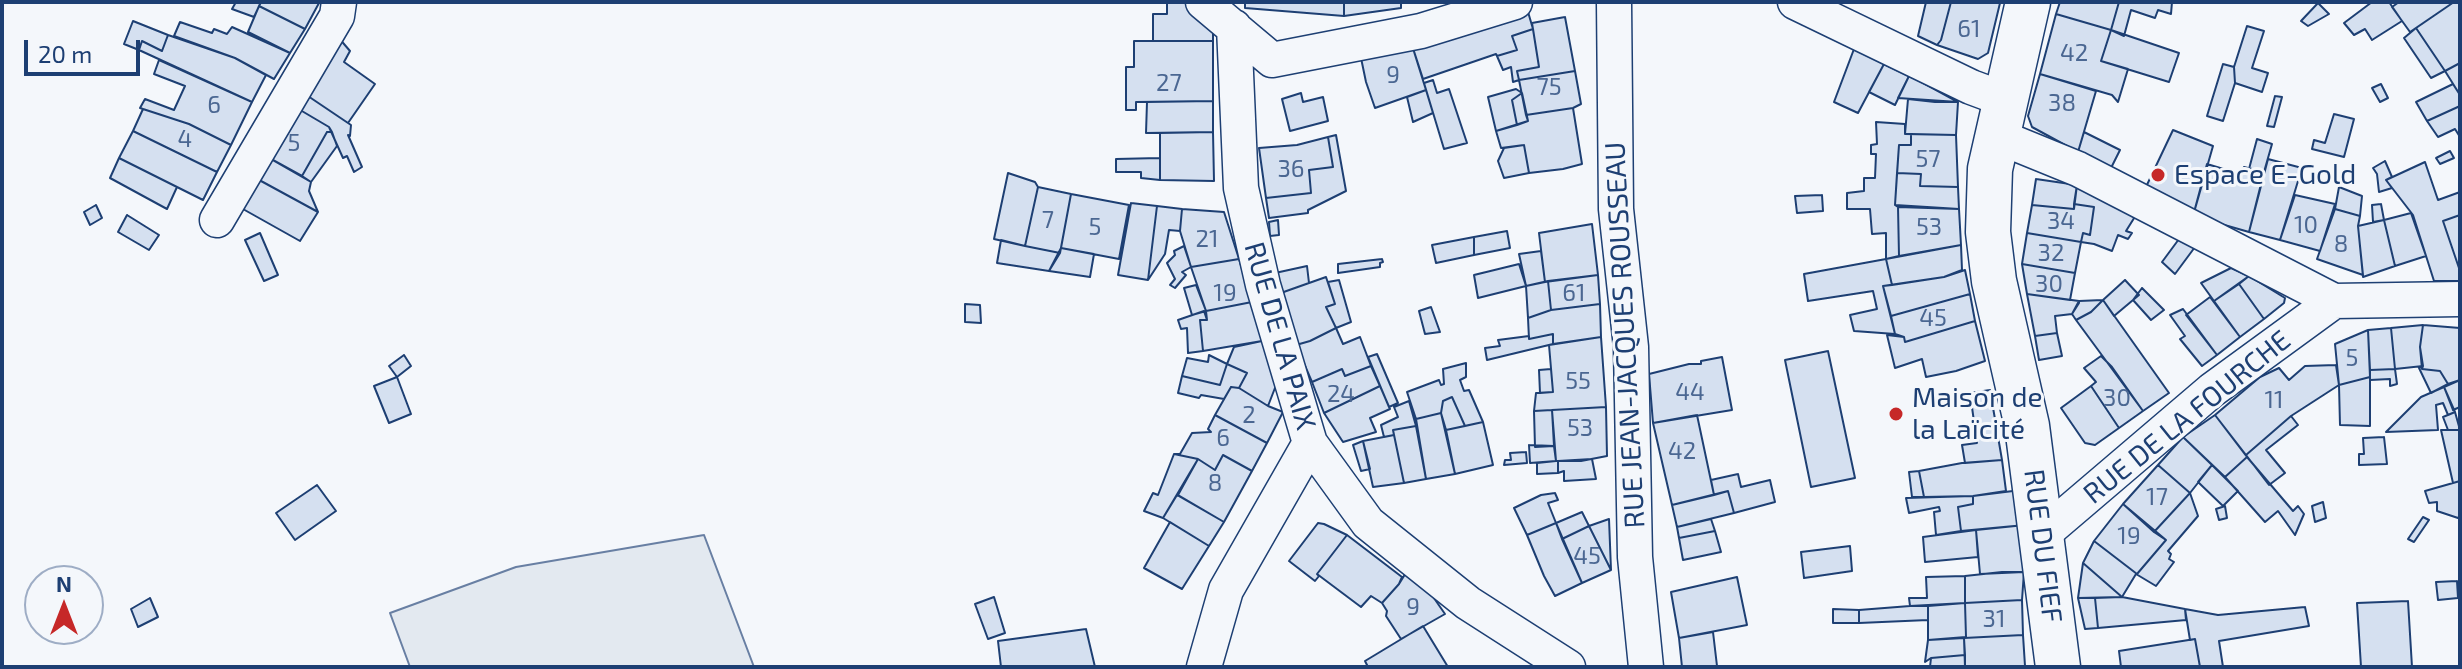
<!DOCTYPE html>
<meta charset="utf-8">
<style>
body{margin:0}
#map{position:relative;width:2462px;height:669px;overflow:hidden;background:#f4f7fb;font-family:"Exo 2",sans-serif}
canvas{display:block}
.frame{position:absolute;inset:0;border:4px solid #1d3f73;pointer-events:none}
.north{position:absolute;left:24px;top:565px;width:80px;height:80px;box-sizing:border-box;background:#f4f7fb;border:2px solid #9eadc5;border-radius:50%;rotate:0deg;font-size:22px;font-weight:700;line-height:32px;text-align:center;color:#1d3f73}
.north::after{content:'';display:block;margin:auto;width:28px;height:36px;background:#c62828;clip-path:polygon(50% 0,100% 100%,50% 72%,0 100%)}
.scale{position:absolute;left:24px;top:40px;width:116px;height:36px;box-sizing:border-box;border:4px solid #1d3f73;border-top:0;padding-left:10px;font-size:24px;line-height:28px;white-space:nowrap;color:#1d3f73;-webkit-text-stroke:6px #f4f7fb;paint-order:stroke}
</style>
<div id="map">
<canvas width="2462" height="669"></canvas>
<div class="frame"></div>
<div class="north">N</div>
<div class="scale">20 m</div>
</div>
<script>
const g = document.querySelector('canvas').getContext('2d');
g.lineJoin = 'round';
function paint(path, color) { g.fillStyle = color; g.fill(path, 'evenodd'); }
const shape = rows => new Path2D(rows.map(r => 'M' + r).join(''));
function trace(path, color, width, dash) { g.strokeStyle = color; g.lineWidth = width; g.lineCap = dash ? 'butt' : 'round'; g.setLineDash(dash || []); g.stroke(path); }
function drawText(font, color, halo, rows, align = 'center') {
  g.font = font + ' "Exo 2",sans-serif'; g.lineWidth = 6; g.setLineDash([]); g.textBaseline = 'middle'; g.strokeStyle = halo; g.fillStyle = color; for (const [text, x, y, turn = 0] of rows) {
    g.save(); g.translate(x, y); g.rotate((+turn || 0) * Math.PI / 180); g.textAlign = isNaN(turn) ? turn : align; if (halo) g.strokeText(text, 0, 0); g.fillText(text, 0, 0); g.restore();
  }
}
const green = shape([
 [704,535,754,667,410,667,390,613,516,567,704,535]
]);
const building = shape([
 [236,2,261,2,254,17,232,9,236,2],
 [261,2,317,2,319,3,305,29,259,6,261,2],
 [1167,2,1199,2,1213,14,1213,41,1153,41,1153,14,1167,14,1167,2],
 [1245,2,1344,2,1344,16,1245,8,1245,2],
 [1344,2,1401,2,1401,8,1344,16,1344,2],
 [1926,2,1951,2,1941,40,1937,45,1918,36,1926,2],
 [1951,2,2000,3,1988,53,1978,59,1937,45,1941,40,1951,2],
 [2060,2,2119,2,2111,30,2056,14,2060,2],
 [2119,2,2172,2,2171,14,2158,10,2155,18,2131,10,2124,36,2111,30,2119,2],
 [2372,2,2389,2,2402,21,2372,40,2365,29,2354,35,2344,23,2372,2],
 [2399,2,2454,2,2410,32,2392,7,2399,2],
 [2454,2,2460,2,2460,63,2445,71,2416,28,2454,2],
 [2318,3,2329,14,2308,26,2301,21,2318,3],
 [1526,5,1533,29,1512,36,1517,50,1497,56,1496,54,1423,79,1411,42,1526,5],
 [259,6,305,29,290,53,248,32,259,6],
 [2056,14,2111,30,2101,61,2128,69,2118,102,2112,95,2040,74,2056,14],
 [1565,17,1575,71,1519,80,1517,71,1539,67,1532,23,1565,17],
 [133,21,168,35,162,51,142,41,139,50,124,44,133,21],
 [180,22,212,33,214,29,227,34,232,27,290,53,274,79,235,58,174,36,180,22],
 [2247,26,2264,31,2252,68,2268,73,2262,92,2235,83,2234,67,2247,26],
 [2416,28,2445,71,2431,78,2404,38,2416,28],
 [1533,29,1539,67,1517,71,1519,80,1513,82,1511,67,1503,70,1497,56,1517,50,1512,36,1533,29],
 [2111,30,2179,53,2169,82,2101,61,2111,30],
 [168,35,235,58,266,75,252,102,139,50,142,41,162,51,168,35],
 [338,37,350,51,344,62,375,84,348,123,299,90,338,37],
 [1134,41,1213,41,1213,101,1136,102,1136,110,1126,110,1126,67,1134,67,1134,41],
 [1411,42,1426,90,1375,108,1366,82,1361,58,1411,42],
 [1854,49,1884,64,1858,113,1834,102,1854,49],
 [159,60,252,102,231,145,189,124,140,108,145,99,174,110,185,86,154,74,159,60],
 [2460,63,2460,95,2445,71,2460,63],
 [1884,64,1909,76,1895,105,1869,92,1884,64],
 [2223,64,2234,67,2235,83,2223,121,2207,116,2223,64],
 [1575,71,1581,104,1573,108,1526,115,1519,80,1575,71],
 [2040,74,2096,91,2078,152,2032,127,2028,116,2040,74],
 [1909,76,1916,79,1958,102,1898,98,1909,76],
 [1433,80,1437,93,1449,89,1467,143,1444,149,1424,83,1433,80],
 [2381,84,2388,98,2380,102,2372,88,2381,84],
 [2453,84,2460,95,2460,106,2427,121,2416,102,2453,84],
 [1516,89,1522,93,1512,100,1517,125,1496,131,1488,97,1516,89],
 [299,90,351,125,350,136,348,135,362,167,354,172,347,156,343,158,329,127,290,104,299,90],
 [1426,90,1433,113,1413,122,1407,97,1426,90],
 [1301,93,1303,102,1323,97,1328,121,1290,131,1282,99,1301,93],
 [1522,93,1528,121,1517,125,1512,100,1522,93],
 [2275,96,2282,97,2274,127,2267,126,2275,96],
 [1908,99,1935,102,1958,102,1956,135,1905,134,1908,99],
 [1213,101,1213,132,1146,133,1147,102,1213,101],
 [290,104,329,127,332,132,327,132,302,176,262,154,290,104],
 [2460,106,2460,137,2455,129,2438,137,2427,121,2460,106],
 [1573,108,1582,164,1563,169,1529,173,1524,145,1501,148,1496,131,1528,121,1526,115,1573,108],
 [143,109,189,124,231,145,217,172,133,131,143,109],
 [2334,114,2354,119,2344,157,2312,149,2314,140,2325,143,2334,114],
 [1876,122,1905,124,1905,134,1911,134,1911,145,1899,145,1895,205,1898,207,1899,256,1886,259,1886,233,1872,234,1870,209,1847,209,1847,193,1864,191,1864,178,1875,178,1876,154,1871,154,1871,145,1877,144,1876,122],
 [2173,130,2213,146,2193,216,2145,189,2173,130],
 [133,131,217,172,203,200,119,158,133,131],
 [327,132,332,132,337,146,311,182,302,176,327,132],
 [1213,132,1214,181,1160,180,1160,133,1213,132],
 [2084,132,2120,150,2111,168,2078,152,2084,132],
 [1911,134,1956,135,1958,187,1920,186,1921,174,1897,173,1899,145,1911,145,1911,134],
 [1336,135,1346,191,1308,210,1308,213,1269,218,1266,198,1311,193,1309,170,1333,167,1328,137,1336,135],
 [1328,137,1333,167,1309,170,1311,193,1266,198,1259,148,1297,145,1328,137],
 [2257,139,2272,144,2264,172,2249,169,2257,139],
 [1524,145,1529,173,1504,178,1498,161,1504,148,1524,145],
 [2450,151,2454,158,2440,164,2436,158,2450,151],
 [262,154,311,182,309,191,318,212,250,175,262,154],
 [119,158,177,187,167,209,110,178,119,158],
 [1160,158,1160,180,1141,178,1141,172,1116,172,1116,159,1160,158],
 [2268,159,2302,168,2280,240,2249,232,2268,159],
 [2385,161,2392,177,2386,180,2392,188,2379,192,2377,174,2373,168,2385,161],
 [2425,162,2438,200,2460,192,2460,215,2443,221,2460,271,2460,281,2434,281,2413,215,2386,180,2425,162],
 [2207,164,2240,174,2244,167,2264,172,2249,232,2193,216,2207,164],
 [1008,173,1035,182,1038,187,1025,246,994,239,1008,173],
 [1897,173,1921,174,1920,186,1958,187,1959,209,1895,205,1897,173],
 [250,175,318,212,300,241,234,204,250,175],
 [2036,179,2077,185,2074,209,2032,205,2036,179],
 [2077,185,2136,215,2126,231,2132,233,2128,239,2118,235,2112,251,2094,244,2081,242,2083,233,2090,235,2094,207,2074,204,2077,185],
 [1038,187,1071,194,1060,253,1025,246,1038,187],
 [2339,187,2362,196,2360,216,2335,209,2339,187],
 [1071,194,1129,205,1119,259,1061,248,1071,194],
 [1822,195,1823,211,1797,213,1795,196,1822,195],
 [2295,195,2335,204,2320,251,2280,240,2295,195],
 [1131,203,1157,206,1148,280,1118,275,1131,203],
 [2074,204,2094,207,2090,235,2083,233,2081,242,2027,233,2032,205,2074,209,2074,204],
 [2381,204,2384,220,2373,222,2372,205,2381,204],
 [96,205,102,218,90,225,84,212,96,205],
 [1157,206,1182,209,1180,231,1169,230,1165,254,1148,280,1157,206],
 [1898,207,1959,209,1961,245,1899,256,1898,207],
 [1182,209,1224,212,1239,259,1191,267,1180,231,1182,209],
 [2335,209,2360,216,2358,226,2363,275,2317,259,2335,209],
 [2411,213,2426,256,2395,266,2384,220,2411,213],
 [127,215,159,235,149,250,118,232,127,215],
 [2460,215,2460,271,2443,221,2460,215],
 [1278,220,1279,235,1270,236,1269,222,1278,220],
 [2384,220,2395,266,2363,277,2358,226,2384,220],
 [1592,224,1598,275,1545,282,1539,233,1592,224],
 [1507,231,1510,248,1474,255,1474,237,1507,231],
 [260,233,278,275,264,281,245,240,260,233],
 [2027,233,2081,242,2075,273,2022,264,2027,233],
 [1474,237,1474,255,1436,263,1432,245,1474,237],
 [2179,239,2195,247,2175,274,2162,262,2179,239],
 [1001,240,1025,246,1060,253,1049,271,997,263,1001,240],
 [1961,245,1962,270,1944,277,1892,285,1886,259,1961,245],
 [1184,246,1191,267,1182,272,1186,275,1175,288,1170,285,1175,279,1167,263,1175,255,1174,251,1184,246],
 [1061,248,1094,254,1090,277,1049,271,1061,248],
 [1541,251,1545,282,1526,286,1519,254,1541,251],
 [1239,259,1252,302,1206,311,1191,267,1239,259],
 [1382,259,1383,262,1380,263,1380,267,1338,273,1338,264,1382,259],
 [1886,259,1892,285,1883,286,1895,334,1854,331,1850,315,1877,309,1873,291,1808,301,1804,274,1886,259],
 [1519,264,1526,286,1478,298,1474,275,1519,264],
 [2022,264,2075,273,2070,300,2027,294,2022,264],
 [1307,266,1309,283,1278,294,1275,273,1307,266],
 [2231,268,2249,276,2214,301,2201,283,2231,268],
 [1965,270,1970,294,1891,316,1883,286,1944,277,1965,270],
 [1598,275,1600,304,1551,310,1548,281,1598,275],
 [2249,276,2285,298,2284,303,2264,319,2239,284,2249,276],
 [1326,277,1335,304,1326,307,1336,328,1310,341,1296,345,1278,294,1326,277],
 [1339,280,1351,322,1336,328,1326,307,1335,304,1328,282,1339,280],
 [2125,280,2139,295,2114,316,2103,300,2125,280],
 [1548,281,1551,310,1528,318,1526,286,1548,281],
 [2239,284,2264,319,2240,337,2214,301,2239,284],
 [1196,285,1206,311,1192,315,1184,288,1196,285],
 [2142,288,2164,310,2151,320,2133,300,2142,288],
 [1970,294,1975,321,1905,342,1904,337,1895,334,1891,316,1970,294],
 [2027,294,2079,301,2079,303,2072,314,2055,316,2057,333,2035,336,2027,294],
 [2210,297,2240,337,2217,355,2186,315,2210,297],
 [2103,300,2169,393,2143,411,2076,320,2091,312,2103,300],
 [2103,300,2091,312,2076,320,2072,314,2079,301,2103,300],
 [1252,302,1262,341,1203,351,1200,320,1207,320,1206,311,1252,302],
 [965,304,980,305,981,323,965,322,965,304],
 [1600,304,1601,337,1553,344,1553,334,1529,339,1528,318,1551,310,1600,304],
 [1431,307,1440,332,1425,334,1419,311,1431,307],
 [2183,309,2217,355,2202,366,2180,339,2185,336,2170,315,2183,309],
 [1204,311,1207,320,1200,320,1203,351,1188,353,1187,328,1181,329,1178,320,1204,311],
 [1975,321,1985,361,1956,371,1926,377,1922,359,1895,368,1887,335,1904,337,1905,342,1975,321],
 [2423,325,2420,347,2423,366,2395,369,2391,328,2423,325],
 [2423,325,2460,328,2460,380,2448,384,2440,371,2422,369,2420,347,2423,325],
 [1336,328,1343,344,1360,337,1371,366,1345,376,1342,369,1312,382,1296,345,1310,341,1336,328],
 [2391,328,2395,369,2370,370,2368,330,2391,328],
 [2368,330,2370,377,2339,385,2335,344,2368,330],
 [2057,333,2062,356,2039,360,2035,336,2057,333],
 [1553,334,1553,344,1487,360,1485,348,1500,346,1498,340,1529,336,1529,339,1553,334],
 [1601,337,1606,407,1534,411,1536,393,1553,392,1549,345,1601,337],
 [1262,341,1280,375,1268,406,1239,388,1247,373,1227,364,1234,347,1262,341],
 [1828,351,1855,478,1811,487,1785,360,1828,351],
 [1377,354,1398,403,1389,407,1368,357,1377,354],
 [404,355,411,366,397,377,389,366,404,355],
 [1209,355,1227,364,1220,385,1182,376,1187,358,1208,362,1209,355],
 [2101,356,2112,367,2143,411,2119,428,2091,386,2096,382,2084,368,2101,356],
 [1722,357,1732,410,1653,423,1649,374,1689,364,1701,364,1701,361,1722,357],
 [1466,363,1466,377,1460,380,1464,391,1469,390,1483,422,1465,426,1452,397,1443,401,1441,413,1416,419,1407,392,1439,380,1441,385,1444,384,1443,369,1466,363],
 [1227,364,1247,373,1239,388,1231,387,1224,399,1201,395,1199,398,1178,393,1182,376,1220,385,1227,364],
 [2336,365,2339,385,2291,416,2246,455,2215,415,2260,377,2279,368,2289,380,2305,366,2336,365],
 [1371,366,1380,386,1324,413,1312,382,1342,369,1345,376,1371,366],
 [2423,366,2422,369,2440,371,2448,384,2431,393,2419,368,2423,366],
 [1551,369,1553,392,1540,393,1539,370,1551,369],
 [2395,369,2397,384,2390,386,2390,379,2370,380,2370,370,2395,369],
 [397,377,411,414,389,423,374,386,397,377],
 [2370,377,2370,426,2340,425,2339,385,2370,377],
 [2460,380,2460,407,2453,410,2444,387,2460,380],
 [1380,386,1390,409,1370,418,1376,432,1343,442,1324,413,1380,386],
 [2091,386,2119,428,2095,445,2085,443,2061,408,2091,386],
 [1231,387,1239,388,1268,406,1283,412,1267,443,1215,415,1231,387],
 [2444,387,2455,412,2448,415,2443,403,2436,405,2438,430,2386,432,2421,397,2444,387],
 [1990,390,2002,460,1965,463,1962,445,1977,443,1970,393,1990,390],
 [1452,397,1465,426,1446,430,1441,413,1443,401,1452,397],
 [1409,401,1416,426,1393,430,1394,435,1384,437,1381,425,1398,417,1394,407,1409,401],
 [1606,407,1607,456,1581,461,1556,461,1552,410,1606,407],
 [1552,410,1554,446,1535,447,1534,411,1552,410],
 [2455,412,2460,430,2448,430,2443,417,2455,412],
 [1441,413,1455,474,1426,479,1416,419,1441,413],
 [1215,415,1267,443,1252,471,1223,455,1215,470,1198,459,1174,454,1180,454,1192,433,1211,432,1208,429,1215,415],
 [1697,415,1714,495,1672,505,1653,423,1697,415],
 [2215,415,2247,457,2225,477,2183,437,2215,415],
 [2291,416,2298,425,2266,450,2285,473,2269,485,2246,455,2291,416],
 [1483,422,1493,465,1455,474,1446,430,1483,422],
 [1416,426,1426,479,1404,483,1393,430,1416,426],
 [2441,430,2460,430,2460,481,2453,483,2441,430],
 [1394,435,1404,483,1373,487,1363,441,1394,435],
 [2183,437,2212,465,2190,493,2158,465,2183,437],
 [2384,437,2387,464,2359,465,2359,454,2364,454,2363,438,2384,437],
 [1363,441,1370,469,1361,471,1353,445,1363,441],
 [1529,445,1554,446,1556,461,1530,463,1529,445],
 [1526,452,1527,463,1504,465,1505,460,1511,460,1510,453,1526,452],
 [1174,454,1198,459,1163,518,1144,511,1153,493,1158,495,1174,454],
 [1223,455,1252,471,1224,522,1178,495,1198,459,1215,470,1223,455],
 [2247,457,2293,511,2298,506,2304,514,2295,535,2278,511,2265,522,2225,477,2247,457],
 [1592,459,1596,479,1564,481,1564,471,1558,473,1558,461,1592,459],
 [2002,460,2006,491,1973,496,1924,497,1919,471,1962,463,2002,460],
 [1556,461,1558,461,1558,473,1537,474,1537,463,1556,461],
 [2158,465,2190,493,2154,532,2123,504,2158,465],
 [2212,465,2238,491,2223,506,2198,482,2212,465],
 [1919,471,1924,497,1912,497,1909,472,1919,471],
 [1738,474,1741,487,1770,480,1775,502,1734,513,1728,491,1714,495,1711,480,1738,474],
 [2460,481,2460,516,2458,518,2437,511,2437,502,2429,503,2425,491,2460,481],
 [317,485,336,511,295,540,276,513,317,485],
 [2021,490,2025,525,1961,531,1958,507,1973,504,1973,496,2021,490],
 [1728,491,1734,513,1677,527,1672,505,1728,491],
 [1555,493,1558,500,1548,503,1556,523,1527,535,1514,508,1541,495,1555,493],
 [2190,493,2198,516,2168,551,2171,554,2169,559,2174,562,2156,586,2136,574,2122,597,2083,563,2094,541,2137,574,2166,540,2154,532,2190,493],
 [1177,495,1224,522,1209,546,1163,518,1177,495],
 [1973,496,1973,504,1958,507,1961,531,1936,535,1934,512,1940,511,1939,507,1909,513,1906,498,1973,496],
 [2323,502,2326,518,2315,522,2312,506,2323,502],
 [2123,504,2166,540,2137,574,2094,541,2123,504],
 [2225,506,2227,518,2219,520,2216,509,2225,506],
 [1582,512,1589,526,1562,539,1556,523,1582,512],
 [2423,517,2429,520,2414,542,2408,539,2423,517],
 [1609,519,1611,570,1589,526,1609,519],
 [1711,519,1715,531,1679,538,1677,527,1711,519],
 [1170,522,1209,546,1182,589,1144,568,1170,522],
 [1318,523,1324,524,1347,535,1317,574,1319,576,1315,581,1289,561,1318,523],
 [1556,523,1582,583,1555,596,1544,576,1527,535,1556,523],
 [2025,525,2024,572,1980,574,1976,530,2025,525],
 [1589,526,1611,570,1582,583,1562,539,1589,526],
 [1976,530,1978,557,1925,562,1923,537,1976,530],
 [1715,531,1721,552,1683,560,1679,538,1715,531],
 [1347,535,1402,577,1399,584,1382,603,1371,596,1361,607,1317,574,1347,535],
 [1850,546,1852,571,1804,578,1801,552,1850,546],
 [2083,563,2122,597,2078,598,2083,563],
 [1407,571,1427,588,1445,614,1401,639,1386,616,1387,611,1382,603,1399,584,1407,571],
 [2002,572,2024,572,2022,600,1965,603,1965,576,2002,572],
 [1965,576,1965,603,1910,606,1909,598,1927,598,1926,577,1965,576],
 [1737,577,1747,625,1679,638,1671,592,1737,577],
 [2457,581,2458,598,2438,600,2436,582,2457,581],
 [994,597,1005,633,988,639,975,604,994,597],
 [2122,597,2185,609,2186,620,2098,628,2095,598,2122,597],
 [150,598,158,617,138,627,131,609,150,598],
 [2078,598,2095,598,2098,628,2085,629,2078,598],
 [2022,600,2023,635,1964,638,1966,637,1965,603,2022,600],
 [2408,601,2412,667,2361,667,2357,603,2408,601],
 [1965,603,1966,637,1928,640,1928,606,1965,603],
 [1910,606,1928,606,1928,620,1859,623,1859,610,1910,606],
 [2305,607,2309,626,2219,641,2223,667,2200,667,2195,639,2190,640,2185,609,2218,615,2305,607],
 [1833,609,1859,610,1859,623,1833,623,1833,609],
 [1423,626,1448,667,1368,667,1365,661,1423,626],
 [1086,629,1095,667,1001,667,998,641,1086,629],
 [1713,632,1717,666,1682,667,1679,638,1713,632],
 [2023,635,2025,666,1965,667,1964,638,2023,635],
 [1964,638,1965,655,1931,658,1925,662,1928,640,1964,638],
 [2195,639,2200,667,2121,667,2119,651,2195,639],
 [1965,655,1965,667,1930,667,1931,658,1965,655]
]);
const minor = shape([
 [1203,2,1272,60,1421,31,1515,2],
 [1614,2,1616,209,1631,347,1635,557,1646,667],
 [1795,2,1971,87,2006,100],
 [1234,27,1241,188,1263,285,1310,443,1368,523,1468,603,1568,667],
 [1997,136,2078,169,2334,301],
 [217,220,337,16,339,2],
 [2042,535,2212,390,2334,301,2460,299],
 [1204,667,1226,590,1310,443]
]);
const tertiary = shape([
 [2028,2,1990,169,1988,232,1994,281,2027,426,2058,667]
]);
const markers = [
 [2158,175,8,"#c62828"],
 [1896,414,8,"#c62828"]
];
const numberNames = [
 ["61",1969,29],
 ["42",2074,53],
 ["9",1393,75],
 ["27",1169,83],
 ["75",1549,87],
 ["38",2062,103],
 ["6",214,105],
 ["4",185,139],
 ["5",294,143],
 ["57",1928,159],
 ["36",1291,169],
 ["7",1048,220],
 ["34",2061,221],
 ["10",2306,225],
 ["5",1095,227],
 ["53",1929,227],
 ["21",1207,239],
 ["8",2341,244],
 ["32",2051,253],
 ["30",2049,284],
 ["19",1225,293],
 ["61",1574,293],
 ["45",1933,318],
 ["5",2352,358],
 ["55",1578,381],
 ["44",1690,392],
 ["24",1341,394],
 ["30",2117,398],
 ["11",2274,400],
 ["2",1249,415],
 ["53",1580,428],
 ["6",1223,438],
 ["42",1682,451],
 ["8",1215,483],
 ["17",2157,497],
 ["19",2129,536],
 ["45",1587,556],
 ["9",1413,607],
 ["31",1994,619]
];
const poiNames = [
 ["Espace E-Gold",2174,175],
 ["Maison de",1912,398],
 ["la Laïcité",1912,430]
];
const streetNames = [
 ["RUE JEAN-JACQUES ROUSSEAU",1625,335,-93],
 ["RUE DE LA PAIX",1280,336,74],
 ["RUE DE LA FOURCHE",2187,417,-39],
 ["RUE DU FIEF",2043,546,83]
];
paint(green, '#e3e9f0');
trace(green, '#687fa3', 2);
paint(building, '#d5e0f0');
trace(building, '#1d3f73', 2);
trace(minor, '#1d3f73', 37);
trace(tertiary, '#1d3f73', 47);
trace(minor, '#f4f7fb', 34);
trace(tertiary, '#f4f7fb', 44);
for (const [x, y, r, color] of markers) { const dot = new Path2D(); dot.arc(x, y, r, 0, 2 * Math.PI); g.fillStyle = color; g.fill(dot); trace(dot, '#f4f7fb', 3); }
drawText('24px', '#4b6792', null, numberNames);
drawText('28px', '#1d3f73', '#f4f7fb', poiNames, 'left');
drawText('28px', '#1d3f73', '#f4f7fb', streetNames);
</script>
